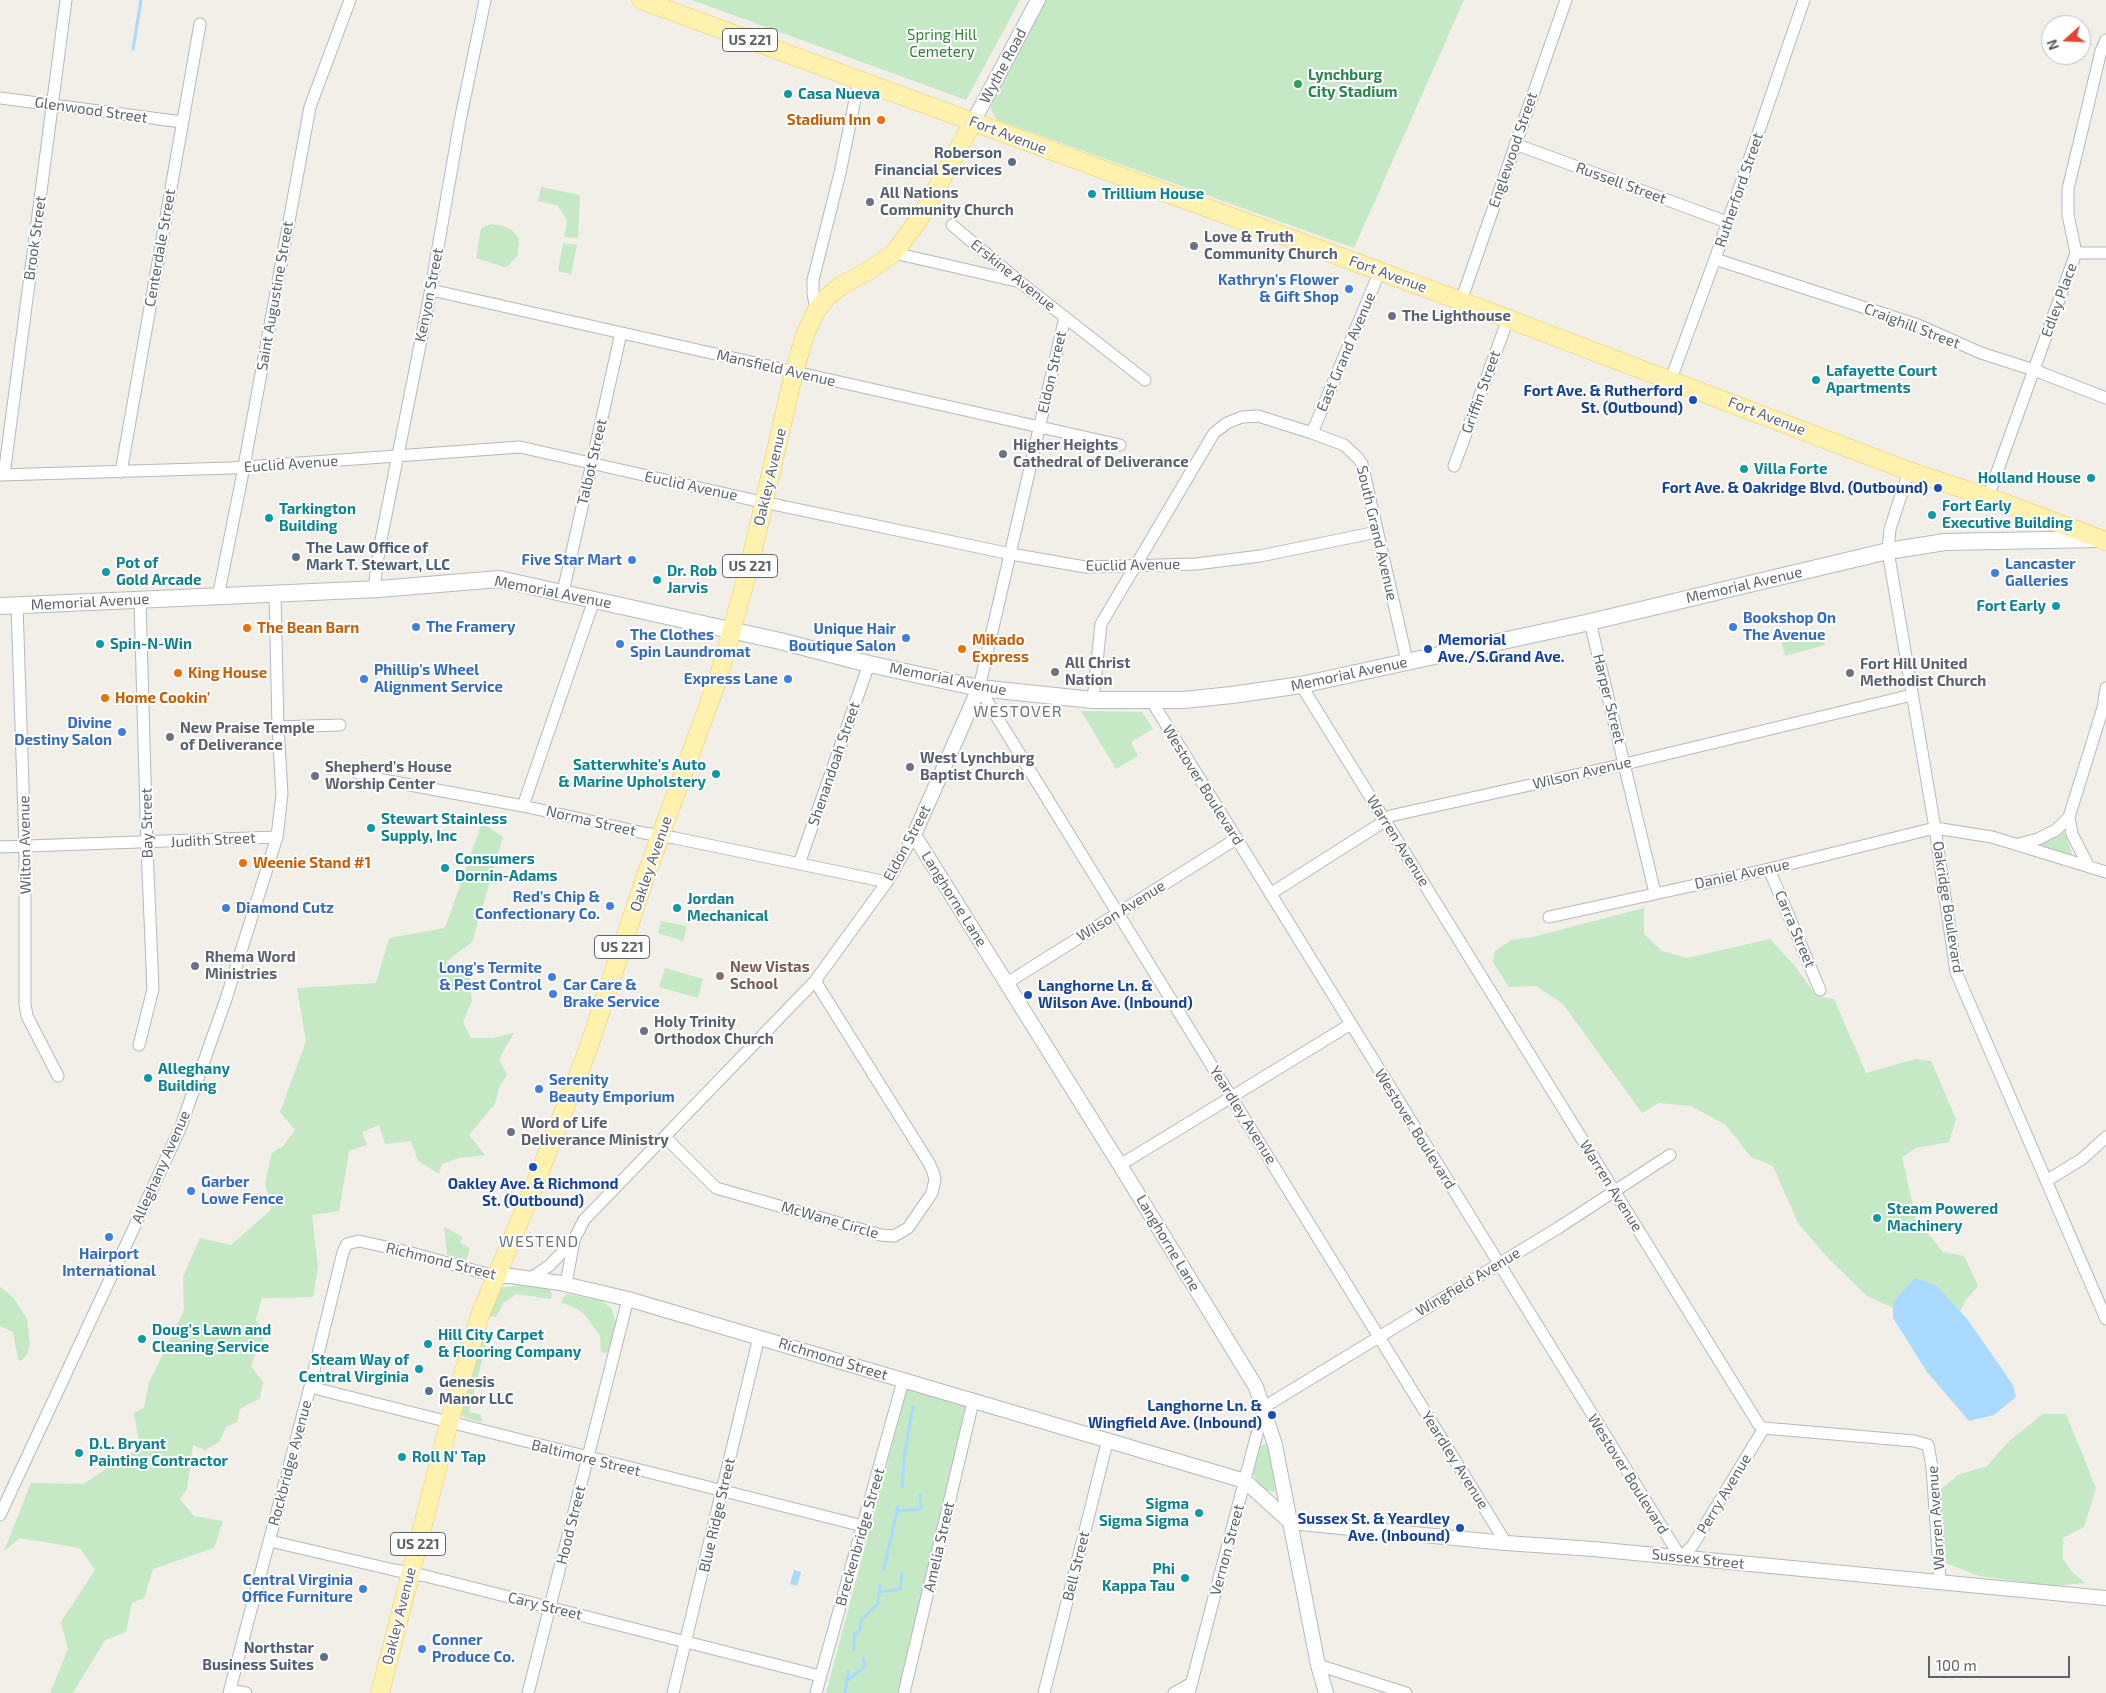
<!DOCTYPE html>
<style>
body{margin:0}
#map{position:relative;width:2106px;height:1693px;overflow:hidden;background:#f1efe8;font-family:"Exo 2",sans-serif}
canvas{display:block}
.north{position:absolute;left:2041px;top:15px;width:50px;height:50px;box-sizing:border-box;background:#fff;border:1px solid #bfc1c3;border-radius:50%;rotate:250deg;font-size:14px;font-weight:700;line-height:20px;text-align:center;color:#5f6368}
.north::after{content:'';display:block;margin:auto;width:18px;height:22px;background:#ea4335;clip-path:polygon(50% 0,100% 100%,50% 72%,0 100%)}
.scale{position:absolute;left:1928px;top:1656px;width:142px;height:22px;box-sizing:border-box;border:2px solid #5f6368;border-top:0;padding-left:6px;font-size:15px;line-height:18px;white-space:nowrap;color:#5f6368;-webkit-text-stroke:4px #fff;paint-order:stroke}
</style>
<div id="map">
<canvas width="2106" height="1693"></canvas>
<div class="north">N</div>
<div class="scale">100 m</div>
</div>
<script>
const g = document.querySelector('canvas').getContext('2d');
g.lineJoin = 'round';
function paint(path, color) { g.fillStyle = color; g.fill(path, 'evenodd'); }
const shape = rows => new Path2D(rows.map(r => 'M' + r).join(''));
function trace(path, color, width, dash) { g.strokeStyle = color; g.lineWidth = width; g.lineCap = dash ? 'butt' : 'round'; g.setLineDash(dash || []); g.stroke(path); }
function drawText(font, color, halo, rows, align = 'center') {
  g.font = font + ' "Exo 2",sans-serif'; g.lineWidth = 4; g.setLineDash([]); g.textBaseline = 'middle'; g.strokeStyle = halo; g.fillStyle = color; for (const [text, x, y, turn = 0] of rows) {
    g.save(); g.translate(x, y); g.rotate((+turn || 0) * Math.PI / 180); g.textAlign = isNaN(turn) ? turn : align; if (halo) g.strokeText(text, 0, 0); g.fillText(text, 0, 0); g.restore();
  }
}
const green = shape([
 [692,0,1020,0,966,100],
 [1043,0,1464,0,1354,248,997,120,991,109,992,95],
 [541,187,580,195,578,238,564,237,567,220,557,205,538,201],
 [491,224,504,226,513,231,518,237,519,243,517,256,508,266,504,267,476,258,481,228],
 [563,243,577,245,571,274,558,271],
 [1821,630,1825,645,1785,656,1781,640],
 [1081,711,1142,712,1153,729,1131,742,1138,756,1116,769],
 [482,823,503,837,472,942,447,961,452,971,469,969,472,1001,463,1022,471,1038,493,1038,514,1033,499,1059,507,1075,499,1087,495,1104,469,1135,485,1155,459,1158,442,1164,439,1174,418,1161,411,1141,385,1144,379,1125,362,1132,367,1145,349,1151,339,1211,312,1215,318,1267,313,1297,262,1298,256,1319,264,1339,256,1352,251,1366,263,1382,260,1398,240,1409,237,1422,226,1427,219,1442,205,1450,193,1445,187,1489,180,1499,194,1516,223,1521,214,1548,153,1569,144,1598,132,1603,126,1632,105,1640,73,1693,50,1693,68,1649,61,1622,95,1570,80,1548,20,1538,4,1551,31,1483,83,1484,140,1447,134,1413,144,1408,149,1383,184,1310,183,1277,200,1238,231,1245,271,1210,265,1183,272,1153,283,1146,295,1130,280,1112,306,1041,297,988,376,983,389,938,445,928],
 [2064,832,2073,856,2041,847,2043,843],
 [1644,908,1644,934,1662,951,1687,958,1770,939,1795,966,1816,996,1834,999,1866,1073,1916,1059,1931,1061,1956,1119,1949,1142,1916,1148,1902,1157,1916,1219,1943,1252,1964,1256,1978,1286,1965,1301,1960,1311,1936,1285,1894,1302,1893,1308,1867,1296,1827,1257,1798,1223,1773,1166,1751,1157,1726,1125,1691,1106,1659,1103,1642,1113,1563,1004,1536,986,1509,987,1493,962,1495,951,1511,940,1533,937],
 [661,921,687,926,683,941,658,933],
 [665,968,703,979,698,998,659,987],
 [444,1227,463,1237,460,1243,470,1248,466,1261,447,1255],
 [520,1285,549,1289,552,1294,551,1299,517,1294,503,1303,496,1317,485,1316,497,1291,501,1288],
 [0,1287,13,1297,27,1319,30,1345,27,1354,21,1361,18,1359,13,1332,0,1326],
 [567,1294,602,1301,612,1309,616,1322,609,1351,607,1353,601,1352,600,1336,586,1316,577,1309,561,1302,564,1296],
 [480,1328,489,1332,469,1412,481,1415,482,1422,465,1418,460,1414],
 [907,1389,969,1405,899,1693,826,1693],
 [2043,1414,2066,1414,2096,1488,2084,1527,2063,1538,2063,1559,2072,1572,2085,1583,2054,1586,1979,1576,1943,1562,1940,1490,1958,1475,1987,1466,2009,1441],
 [1265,1444,1269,1446,1277,1488,1273,1492,1267,1490,1261,1486,1255,1478,1253,1471,1259,1446]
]);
const water = shape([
 [1915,1278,1936,1285,1960,1311,1968,1320,2013,1385,2016,1397,1994,1415,1969,1421,1927,1372,1893,1318,1893,1302],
 [794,1570,801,1572,797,1586,790,1584]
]);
const stream = shape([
 [133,49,141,0],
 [902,1487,905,1451,913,1407],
 [898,1511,921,1509,920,1495],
 [884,1569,898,1506],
 [880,1592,900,1589,902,1573],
 [854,1650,854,1635,860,1630,861,1620,878,1604,880,1585],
 [846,1681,865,1667,863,1658],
 [845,1693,848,1672]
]);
const minor = shape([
 [0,98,182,122],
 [1515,144,1727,222],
 [952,225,1020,282,1145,380],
 [894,253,1016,281],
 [2076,253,2106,253],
 [1715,259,1918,325,1981,353,2034,370,2106,398],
 [431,290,1120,445],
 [1461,301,1566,0],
 [816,311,813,293,813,280,840,173,859,80],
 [1065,317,979,688,1506,1543],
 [1671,379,1715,259,1804,0],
 [1312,433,1380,271],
 [1454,466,1508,319],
 [1909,471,1890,529,1888,551,1935,828,1956,972,2106,1319],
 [121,472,200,24],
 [0,475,231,468,520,447,753,500,1011,554,1085,567,1196,564,1260,556,1377,532],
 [4,475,66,0],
 [1988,497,2076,253,2068,215,2068,189,2101,51,2106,40],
 [374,589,379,550,428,305,460,121,485,0],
 [563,592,621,333],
 [218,597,242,477,310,107,350,0],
 [17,606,25,846,25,1004,27,1016,58,1076],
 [1590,622,1655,893],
 [1301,685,1759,1425,1764,1428,1914,1441,1928,1445,1932,1467,1940,1582],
 [1093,700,1101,624,1214,433,1227,423,1242,417,1258,416,1312,433,1344,445,1358,458,1362,464,1407,661],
 [1151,700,1681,1558,1693,1545,1764,1428],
 [278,727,340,725],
 [355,770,358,773,367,777,523,806,644,833,675,838,887,882],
 [523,806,594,600],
 [2019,844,2038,839,2056,830,2069,817],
 [0,847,277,837],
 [799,864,869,664],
 [2089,867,2072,834,2069,817,2103,708,2106,688],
 [1769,869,1820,990],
 [1270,894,1377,826,1390,816,1625,764,1912,695],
 [1549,917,1769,869,1935,828,1992,837,2106,872],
 [1007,983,1236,839],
 [139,1045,153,989,147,848,140,600],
 [665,1137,716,1188,881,1235,894,1236,908,1228,932,1193,935,1179,933,1172,929,1163,815,981],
 [1120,1165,1351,1024],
 [2046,1181,2082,1159,2106,1137],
 [529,1279,549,1266,574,1240],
 [566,1284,574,1240,584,1220,815,981,887,882,914,835],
 [310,1387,863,1526],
 [0,1515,180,1129,226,999,277,837,282,794,278,727,275,593],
 [270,1541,394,1570,426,1576,820,1676],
 [1318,1665,1406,1693],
 [230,1690,246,1693],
 [229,1693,310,1387,343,1252,347,1244,359,1241,404,1251,495,1276],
 [528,1693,628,1299],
 [673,1693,759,1337],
 [816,1693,903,1381],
 [904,1693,973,1402],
 [1044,1693,1108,1439],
 [1174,1693,1192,1683],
 [1189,1693,1264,1407,1558,1228,1670,1155]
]);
const tertiary = shape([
 [973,122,1038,0],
 [979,688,914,835,1120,1165,1256,1387,1275,1445,1318,1665,1326,1693],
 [495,1276,511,1276,560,1283,628,1299,1245,1481,1290,1522],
 [1290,1522,1506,1543,1593,1549,2106,1598]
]);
const secondary = shape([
 [0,606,379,589,499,579,780,641,869,664,979,688,1093,700,1183,700,1232,695,1301,685,1590,622,1888,551,1945,542,2098,539]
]);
const primary = shape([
 [641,0,1461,301,1909,471,1988,497,2106,541],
 [380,1693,449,1423,480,1315,531,1194,587,1052,646,875,718,679,749,568,794,372,805,335,816,311,827,297,842,285,868,271,894,253,920,218,973,122]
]);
const markers = [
 [1298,84,5,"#2e9e5b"],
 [788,94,5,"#0f9aa8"],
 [881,120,5,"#e8710a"],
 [1012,162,5,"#5c6f8a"],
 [1092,194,5,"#0f9aa8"],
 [870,202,5,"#6b7280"],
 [1194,246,5,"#6b7280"],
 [1349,289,5,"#3f7fe0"],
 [1392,316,5,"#6b7280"],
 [1816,380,5,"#0f9aa8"],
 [1693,400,5,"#1a4fb4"],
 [1003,454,5,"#6b7280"],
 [1744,469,5,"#0f9aa8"],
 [2091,478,5,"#0f9aa8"],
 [1938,488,5,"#1a4fb4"],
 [1932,515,5,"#0f9aa8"],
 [269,518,5,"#0f9aa8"],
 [296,557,5,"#5c6f8a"],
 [632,560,5,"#3f7fe0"],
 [106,572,5,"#0f9aa8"],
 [1995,573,5,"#3f7fe0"],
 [657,580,5,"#0f9aa8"],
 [2056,606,5,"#0f9aa8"],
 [416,627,5,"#3f7fe0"],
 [1733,627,5,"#3f7fe0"],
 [247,628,5,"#e8710a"],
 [906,638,5,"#3f7fe0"],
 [100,644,5,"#0f9aa8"],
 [620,644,5,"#3f7fe0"],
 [962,649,5,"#e8710a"],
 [1428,649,5,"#1a4fb4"],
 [1055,672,5,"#6b7280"],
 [178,673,5,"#e8710a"],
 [1850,673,5,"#6b7280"],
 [364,679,5,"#3f7fe0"],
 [788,679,5,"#3f7fe0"],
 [105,698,5,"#e8710a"],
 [122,732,5,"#3f7fe0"],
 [170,737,5,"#6b7280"],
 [910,767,5,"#6b7280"],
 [716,774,5,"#0f9aa8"],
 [315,776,5,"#6b7280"],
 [371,828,5,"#0f9aa8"],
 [243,863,5,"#e8710a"],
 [445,868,5,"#0f9aa8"],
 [610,906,5,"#3f7fe0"],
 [226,908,5,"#3f7fe0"],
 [677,908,5,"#0f9aa8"],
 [195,966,5,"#6b7280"],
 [720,976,5,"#8d6e63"],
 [552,977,5,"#3f7fe0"],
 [553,994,5,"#3f7fe0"],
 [1028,995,5,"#1a4fb4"],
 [644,1031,5,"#6b7280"],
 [148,1078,5,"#0f9aa8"],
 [539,1089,5,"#3f7fe0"],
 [511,1132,5,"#6b7280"],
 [533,1167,5,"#1a4fb4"],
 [191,1191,5,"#3f7fe0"],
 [1877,1218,5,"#0f9aa8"],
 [109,1237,5,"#3f7fe0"],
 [142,1339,5,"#0f9aa8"],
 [428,1344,5,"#0f9aa8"],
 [419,1369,5,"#0f9aa8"],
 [429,1391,5,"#5c6f8a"],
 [1272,1415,5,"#1a4fb4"],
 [79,1453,5,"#0f9aa8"],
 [402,1457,5,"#0f9aa8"],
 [1199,1513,5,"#0f9aa8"],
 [1460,1528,5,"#1a4fb4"],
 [1185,1578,5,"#0f9aa8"],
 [363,1589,5,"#3f7fe0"],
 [422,1649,5,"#3f7fe0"],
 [324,1657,5,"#5c6f8a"]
];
const shields = [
 [750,40,55],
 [750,566,55],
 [622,947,55],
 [418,1544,55]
];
const shieldNames = [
 ["US 221",750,40],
 ["US 221",750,566],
 ["US 221",622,947],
 ["US 221",418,1544]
];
const parkNames = [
 ["Spring Hill",942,35],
 ["Cemetery",942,52]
];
const streetNames = [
 ["Wythe Road",1003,66,-62],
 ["Glenwood Street",91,110,8],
 ["Fort Avenue",1008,135,21],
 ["Englewood Street",1513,150,-71],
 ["Russell Street",1621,183,20],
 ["Rutherford Street",1739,190,-71],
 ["Brook Street",35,238,-82],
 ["Centerdale Street",160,248,-80],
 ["Fort Avenue",1388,274,20],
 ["Erskine Avenue",1013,275,39],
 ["Kenyon Street",429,295,-79],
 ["Saint Augustine Street",275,296,-80],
 ["Edley Place",2059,300,-70],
 ["Craighill Street",1912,326,21],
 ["East Grand Avenue",1346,352,-67],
 ["Mansfield Avenue",776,368,13],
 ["Eldon Street",1052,372,-77],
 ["Griffin Street",1481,392,-70],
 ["Fort Avenue",1767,416,21],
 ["Talbot Street",592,462,-77],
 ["Euclid Avenue",291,464,-4],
 ["Oakley Avenue",770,477,-77],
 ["Euclid Avenue",691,486,12],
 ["South Grand Avenue",1377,533,77],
 ["Euclid Avenue",1133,565,-1],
 ["Memorial Avenue",1744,585,-13],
 ["Memorial Avenue",553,592,11],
 ["Memorial Avenue",90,602,-3],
 ["Memorial Avenue",1349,674,-12],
 ["Memorial Avenue",948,679,11],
 ["Harper Street",1609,699,76],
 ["Shenandoah Street",834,764,-71],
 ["Wilson Avenue",1582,773,-13],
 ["Westover Boulevard",1203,785,58],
 ["Norma Street",591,821,13],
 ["Bay Street",147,823,-91],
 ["Judith Street",213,840,-3],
 ["Warren Avenue",1398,841,58],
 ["Eldon Street",907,843,-62],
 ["Wilton Avenue",25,845,-91],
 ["Oakley Avenue",651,864,-71],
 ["Daniel Avenue",1742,874,-12],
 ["Langhorne Lane",954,899,58],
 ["Oakridge Boulevard",1948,907,81],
 ["Wilson Avenue",1121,911,-32],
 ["Carra Street",1795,929,67],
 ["Yeardley Avenue",1243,1115,58],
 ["Westover Boulevard",1415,1129,58],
 ["Alleghany Avenue",161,1167,-66],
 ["Warren Avenue",1611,1186,58],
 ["McWane Circle",830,1220,16],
 ["Langhorne Lane",1168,1243,59],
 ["Richmond Street",441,1261,14],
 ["Wingfield Avenue",1468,1282,-31],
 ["Richmond Street",833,1359,17],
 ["Baltimore Street",586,1458,14],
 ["Yeardley Avenue",1455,1460,58],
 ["Rockbridge Avenue",290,1463,-75],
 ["Westover Boulevard",1628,1474,58],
 ["Perry Avenue",1724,1494,-59],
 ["Blue Ridge Street",717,1515,-77],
 ["Warren Avenue",1936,1518,-94],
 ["Hood Street",571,1525,-76],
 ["Breckenbridge Street",860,1537,-74],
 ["Amelia Street",939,1547,-77],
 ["Vernon Street",1227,1550,-75],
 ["Sussex Street",1698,1559,6],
 ["Bell Street",1076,1566,-76],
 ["Cary Street",545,1606,14],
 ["Oakley Avenue",399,1616,-76]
];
const leisureNames = [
 ["Lynchburg",1308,75],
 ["City Stadium",1308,92]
];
const cultureNames = [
 ["Casa Nueva",798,94],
 ["Trillium House",1102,194],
 ["Lafayette Court",1826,371],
 ["Apartments",1826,388],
 ["Villa Forte",1754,469],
 ["Holland House",2081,478,"right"],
 ["Fort Early",1942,506],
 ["Executive Building",1942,523],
 ["Tarkington",279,509],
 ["Building",279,526],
 ["Pot of",116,563],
 ["Gold Arcade",116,580],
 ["Dr. Rob",667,571],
 ["Jarvis",667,588],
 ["Fort Early",2046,606,"right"],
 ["Spin-N-Win",110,644],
 ["Satterwhite's Auto",706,765,"right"],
 ["& Marine Upholstery",706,782,"right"],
 ["Stewart Stainless",381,819],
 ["Supply, Inc",381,836],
 ["Consumers",455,859],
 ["Dornin-Adams",455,876],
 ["Jordan",687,899],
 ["Mechanical",687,916],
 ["Alleghany",158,1069],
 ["Building",158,1086],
 ["Steam Powered",1887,1209],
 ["Machinery",1887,1226],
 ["Doug's Lawn and",152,1330],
 ["Cleaning Service",152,1347],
 ["Hill City Carpet",438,1335],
 ["& Flooring Company",438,1352],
 ["Steam Way of",409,1360,"right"],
 ["Central Virginia",409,1377,"right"],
 ["D.L. Bryant",89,1444],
 ["Painting Contractor",89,1461],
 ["Roll N' Tap",412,1457],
 ["Sigma",1189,1504,"right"],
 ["Sigma Sigma",1189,1521,"right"],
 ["Phi",1175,1569,"right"],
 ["Kappa Tau",1175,1586,"right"]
];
const foodNames = [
 ["Stadium Inn",871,120,"right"],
 ["The Bean Barn",257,628],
 ["Mikado",972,640],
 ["Express",972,657],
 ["King House",188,673],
 ["Home Cookin'",115,698],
 ["Weenie Stand #1",253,863]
];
const serviceNames = [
 ["Roberson",1002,153],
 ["Financial Services",1002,170],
 ["The Law Office of",306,548,"left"],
 ["Mark T. Stewart, LLC",306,565,"left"],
 ["Genesis",439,1382,"left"],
 ["Manor LLC",439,1399,"left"],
 ["Northstar",314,1648],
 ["Business Suites",314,1665]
];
const worshipNames = [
 ["All Nations",880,193],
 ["Community Church",880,210],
 ["Love & Truth",1204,237],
 ["Community Church",1204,254],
 ["The Lighthouse",1402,316],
 ["Higher Heights",1013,445],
 ["Cathedral of Deliverance",1013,462],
 ["All Christ",1065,663],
 ["Nation",1065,680],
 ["Fort Hill United",1860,664],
 ["Methodist Church",1860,681],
 ["New Praise Temple",180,728],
 ["of Deliverance",180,745],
 ["West Lynchburg",920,758],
 ["Baptist Church",920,775],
 ["Shepherd's House",325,767],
 ["Worship Center",325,784],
 ["Rhema Word",205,957],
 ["Ministries",205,974],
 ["Holy Trinity",654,1022],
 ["Orthodox Church",654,1039],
 ["Word of Life",521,1123],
 ["Deliverance Ministry",521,1140]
];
const shopNames = [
 ["Kathryn's Flower",1339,280,"right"],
 ["& Gift Shop",1339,297,"right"],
 ["Five Star Mart",622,560,"right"],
 ["Lancaster",2005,564],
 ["Galleries",2005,581],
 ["Bookshop On",1743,618],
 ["The Avenue",1743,635],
 ["The Framery",426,627],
 ["Unique Hair",896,629,"right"],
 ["Boutique Salon",896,646,"right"],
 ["The Clothes",630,635],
 ["Spin Laundromat",630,652],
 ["Phillip's Wheel",374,670],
 ["Alignment Service",374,687],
 ["Express Lane",778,679,"right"],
 ["Divine",112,723,"right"],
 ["Destiny Salon",112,740,"right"],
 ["Red's Chip &",600,897,"right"],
 ["Confectionary Co.",600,914,"right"],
 ["Diamond Cutz",236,908],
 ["Long's Termite",542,968,"right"],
 ["& Pest Control",542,985,"right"],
 ["Car Care &",563,985],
 ["Brake Service",563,1002],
 ["Serenity",549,1080],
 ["Beauty Emporium",549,1097],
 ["Garber",201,1182],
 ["Lowe Fence",201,1199],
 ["Hairport",109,1254,"center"],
 ["International",109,1271,"center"],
 ["Central Virginia",353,1580,"right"],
 ["Office Furniture",353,1597,"right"],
 ["Conner",432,1640],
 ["Produce Co.",432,1657]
];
const transitNames = [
 ["Fort Ave. & Rutherford",1683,391],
 ["St. (Outbound)",1683,408],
 ["Fort Ave. & Oakridge Blvd. (Outbound)",1928,488],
 ["Memorial",1438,640,"left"],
 ["Ave./S.Grand Ave.",1438,657,"left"],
 ["Langhorne Ln. &",1038,986,"left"],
 ["Wilson Ave. (Inbound)",1038,1003,"left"],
 ["Oakley Ave. & Richmond",533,1184,"center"],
 ["St. (Outbound)",533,1201,"center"],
 ["Langhorne Ln. &",1262,1406],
 ["Wingfield Ave. (Inbound)",1262,1423],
 ["Sussex St. & Yeardley",1450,1519],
 ["Ave. (Inbound)",1450,1536]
];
const educationNames = [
 ["New Vistas",730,967],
 ["School",730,984]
];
const neighbourhoodNames = [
 ["WESTOVER",1018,712],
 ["WESTEND",539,1242]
];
paint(green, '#c5e8c5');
paint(water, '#aadaff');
trace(stream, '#aadaff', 3);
trace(minor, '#b5b8bc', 13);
trace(tertiary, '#b5b8bc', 16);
trace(secondary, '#b6babf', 18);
trace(primary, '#f2c960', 19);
trace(minor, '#fff', 11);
trace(tertiary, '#fff', 14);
trace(secondary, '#fff', 16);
trace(primary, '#fff2af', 18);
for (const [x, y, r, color] of markers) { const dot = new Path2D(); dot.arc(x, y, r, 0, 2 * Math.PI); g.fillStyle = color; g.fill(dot); trace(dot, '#fff', 2); }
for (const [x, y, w] of shields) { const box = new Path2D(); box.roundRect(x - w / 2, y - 11.5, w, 23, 4); g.fillStyle = '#fff'; g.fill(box); trace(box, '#5f6368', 1); }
drawText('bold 14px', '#5f6368', null, shieldNames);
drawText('15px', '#348238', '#fff', parkNames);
drawText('15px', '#5f6368', '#fff', streetNames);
drawText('bold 15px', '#27864d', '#fff', leisureNames, 'left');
drawText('bold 15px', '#0d838f', '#fff', cultureNames, 'left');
drawText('bold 15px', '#c56008', '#fff', foodNames, 'left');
drawText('bold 15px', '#4e5e75', '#fff', serviceNames, 'right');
drawText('bold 15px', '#5b616d', '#fff', worshipNames, 'left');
drawText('bold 15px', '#366cbe', '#fff', shopNames, 'left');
drawText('bold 15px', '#164399', '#fff', transitNames, 'right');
drawText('bold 15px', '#785e54', '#fff', educationNames, 'left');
g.letterSpacing = '1px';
drawText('16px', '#70757a', '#fff', neighbourhoodNames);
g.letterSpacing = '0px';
</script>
